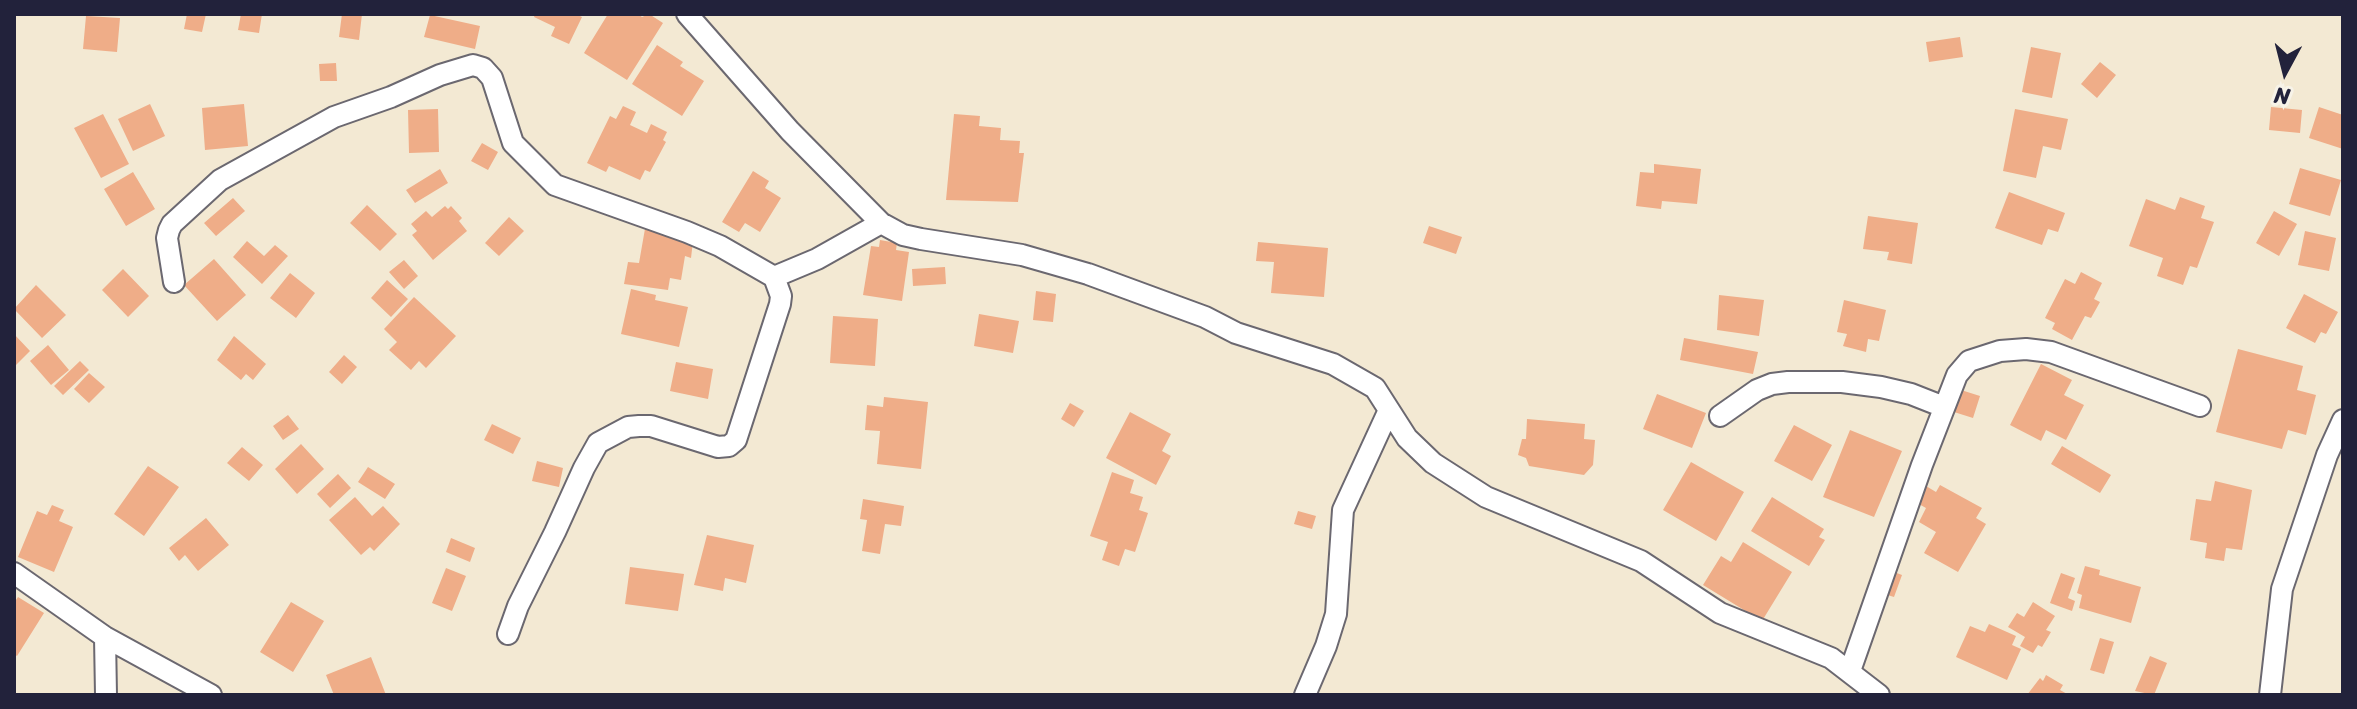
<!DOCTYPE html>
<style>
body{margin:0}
#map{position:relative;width:2357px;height:709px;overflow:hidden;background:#f3e9d3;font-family:Sriracha,sans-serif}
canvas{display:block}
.frame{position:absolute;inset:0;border:16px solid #22223b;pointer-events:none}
.north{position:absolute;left:2245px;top:32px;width:80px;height:80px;-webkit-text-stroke:6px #f7f3e8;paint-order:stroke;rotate:187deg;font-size:22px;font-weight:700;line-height:32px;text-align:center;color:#22223b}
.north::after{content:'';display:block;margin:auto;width:28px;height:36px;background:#22223b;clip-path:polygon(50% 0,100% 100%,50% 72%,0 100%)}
</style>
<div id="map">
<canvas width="2357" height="709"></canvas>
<div class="frame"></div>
<div class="north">N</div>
</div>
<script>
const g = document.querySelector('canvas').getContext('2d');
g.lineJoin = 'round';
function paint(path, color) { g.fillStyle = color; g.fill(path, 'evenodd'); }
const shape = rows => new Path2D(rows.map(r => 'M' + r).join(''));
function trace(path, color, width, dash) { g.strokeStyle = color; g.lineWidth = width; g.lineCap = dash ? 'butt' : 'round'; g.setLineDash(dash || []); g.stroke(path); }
const building = shape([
 [187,14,206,14,202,32,184,29],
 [241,14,262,14,259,33,238,30],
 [342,14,362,14,359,40,339,37],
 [535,14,575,14,582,17,569,44,551,36,555,27,534,17],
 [608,14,638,14,642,17,649,14,663,23,627,80,584,53],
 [430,15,480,26,475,49,424,37],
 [86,16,120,18,117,52,83,49],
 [1960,37,1963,57,1929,62,1926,42],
 [657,45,683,62,680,66,704,81,682,116,632,84],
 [2031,47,2061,53,2052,98,2022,92],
 [2100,62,2116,75,2097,98,2081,84],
 [336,63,337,81,320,81,319,64],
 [150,104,165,136,133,151,118,119],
 [244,104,248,146,205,150,202,108],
 [623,106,636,112,630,125,647,133,651,124,667,132,663,140,666,142,650,172,645,170,640,180,609,166,606,172,587,163,610,116,616,119],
 [2271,107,2302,110,2300,133,2269,130],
 [2319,107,2343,115,2343,149,2309,138],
 [438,109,439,152,409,153,408,110],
 [2015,109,2068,119,2061,150,2043,146,2036,178,2003,171],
 [103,114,129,164,101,178,74,128],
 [954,114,980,116,979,126,1001,128,1000,140,1020,141,1019,153,1024,153,1018,202,946,200],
 [482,143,498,152,488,170,471,161],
 [1654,164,1701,169,1697,204,1662,201,1661,209,1636,206,1640,172,1654,173],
 [2300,168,2341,180,2330,216,2289,204],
 [440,169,448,183,415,203,406,190],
 [753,171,769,181,765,188,781,198,760,232,745,223,739,232,722,222],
 [133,172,155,209,126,226,104,189],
 [2009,192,2065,213,2058,232,2048,229,2042,245,1995,228],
 [2180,197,2205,206,2201,218,2214,222,2197,268,2190,266,2183,285,2157,276,2163,258,2129,246,2146,199,2175,210],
 [233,198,245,211,216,236,204,223],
 [367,205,397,234,380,251,350,223],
 [445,206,448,209,451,206,462,218,459,221,467,231,433,260,412,235,417,231,411,224,426,211,432,217],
 [2274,211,2297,224,2279,256,2256,243],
 [1868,216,1918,223,1912,264,1887,260,1889,252,1863,249],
 [509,217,524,231,499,256,485,243],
 [646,223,693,241,691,258,685,256,681,280,670,278,668,290,624,284,628,262,639,263],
 [1429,226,1462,237,1456,254,1423,243],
 [2305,231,2336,238,2329,271,2298,265],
 [880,240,897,243,896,250,909,252,902,301,863,295,871,246,879,247],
 [247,241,264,256,275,245,288,256,262,284,233,257],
 [1258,242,1328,248,1324,297,1271,293,1274,262,1256,261],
 [214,259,246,295,217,321,184,285],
 [404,260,418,276,404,289,389,272],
 [945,267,946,284,913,286,912,269],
 [123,269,149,296,128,317,102,290],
 [2081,272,2102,283,2094,299,2100,302,2091,318,2085,316,2072,340,2052,329,2055,323,2045,318,2065,279,2075,284],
 [290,273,315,293,296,318,270,298],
 [387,280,408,299,391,317,371,298],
 [36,285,66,315,42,338,14,309],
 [631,289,656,295,655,300,688,307,679,347,621,334],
 [1036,291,1056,294,1053,322,1033,320],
 [2304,294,2338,312,2326,334,2321,332,2315,343,2286,328],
 [1719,295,1764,300,1759,336,1717,330],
 [414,297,456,336,426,368,419,361,411,370,389,350,397,342,384,329],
 [1844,300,1886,310,1879,341,1868,339,1866,352,1843,346,1847,334,1837,332],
 [979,314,1019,321,1013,353,974,346],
 [833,316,878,319,875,366,830,363],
 [14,334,30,351,14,367],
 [234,336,266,364,253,380,246,374,241,380,217,360],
 [1684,338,1758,352,1753,374,1680,360],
 [48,345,69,370,51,385,30,361],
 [2238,349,2303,366,2297,390,2316,395,2306,435,2288,430,2282,449,2216,432],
 [344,355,357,367,342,384,329,372],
 [80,361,89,370,63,395,54,386],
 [676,362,713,369,708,399,670,391],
 [2041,364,2072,380,2064,395,2084,405,2066,440,2046,430,2041,441,2010,425],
 [89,373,105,387,89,403,74,389],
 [1961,390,1980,396,1973,418,1954,412],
 [1657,394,1706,413,1692,448,1643,429],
 [884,397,928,402,921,469,877,464,880,431,865,430,867,405,883,407],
 [1070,403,1084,411,1074,427,1061,419],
 [1130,412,1171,434,1162,451,1171,456,1156,485,1106,458],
 [288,415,299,429,283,440,273,426],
 [1527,419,1585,424,1584,439,1595,440,1593,465,1584,475,1529,466,1526,458,1518,455,1522,439,1526,439],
 [492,424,521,438,513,454,484,440],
 [1794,425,1832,445,1812,481,1774,461],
 [1850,430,1902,451,1874,517,1823,497],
 [301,444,324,469,297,494,275,469],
 [2062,446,2111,475,2100,493,2051,464],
 [242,447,263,465,249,481,227,463],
 [537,461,563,468,559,487,532,481],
 [1691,462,1744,492,1716,541,1663,510],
 [148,466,179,487,144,536,114,514],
 [368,467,395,484,385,499,358,482],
 [1112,472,1134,480,1130,493,1143,497,1139,510,1148,513,1135,552,1125,549,1119,566,1102,560,1108,542,1090,536],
 [338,474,351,488,330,508,317,494],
 [2215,481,2252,490,2242,550,2226,548,2224,561,2205,558,2207,543,2190,540,2196,499,2211,501],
 [1940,485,1982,508,1976,518,1986,524,1958,572,1924,553,1936,532,1919,522,1926,508,1917,503,1926,486,1936,492],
 [355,497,372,516,383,506,400,524,374,551,370,547,361,555,329,520],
 [1772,497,1824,529,1819,537,1825,540,1809,566,1751,531],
 [863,499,904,506,901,526,885,524,880,554,862,551,867,520,860,519],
 [52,505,64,510,59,521,73,527,54,572,18,557,37,511,47,515],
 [1298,511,1316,516,1312,529,1294,524],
 [206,518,229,545,198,571,185,555,179,561,169,548],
 [707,535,754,545,746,583,725,578,723,591,694,585],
 [451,538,475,548,470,562,446,552],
 [1743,542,1792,572,1762,621,1703,585,1721,556,1731,562],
 [2085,566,2100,570,2099,575,2141,587,2131,623,2079,608,2082,595,2077,593],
 [630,567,684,574,678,611,625,604],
 [446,568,466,576,452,611,432,603],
 [1889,570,1902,575,1894,597,1881,593],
 [2061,573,2075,578,2068,598,2075,601,2072,611,2050,603],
 [18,597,44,613,17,656,14,654,14,603],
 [291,602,324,621,293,672,260,652],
 [2033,602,2055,616,2046,630,2051,632,2042,647,2038,645,2033,653,2020,646,2025,637,2008,627,2017,613,2024,617],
 [1989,624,2016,636,2012,645,2021,649,2007,680,1956,657,1970,626,1985,632],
 [2100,638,2114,642,2104,674,2090,670],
 [2150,656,2167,663,2154,695,2135,691],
 [371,657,386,695,334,695,326,675],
 [2046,675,2063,685,2060,690,2069,695,2027,695,2040,678,2043,681]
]);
const minor = shape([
 [687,14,790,131,881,223,903,235,921,239,1022,255,1088,274,1205,317,1236,333,1333,364,1375,388,1407,438,1433,463,1486,497,1641,561,1720,613,1831,658,1879,695],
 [774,277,817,259,881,223],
 [174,282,167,238,169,230,172,224,220,180,334,117,391,97,440,75,473,65,483,68,492,78,513,143,555,185,687,232,720,246,774,277,781,296,780,304,736,440,729,446,718,447,651,426,639,426,628,427,598,443,584,468,555,532,518,606,508,634],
 [1720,416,1757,390,1772,384,1788,382,1842,382,1881,387,1911,394,1944,407],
 [14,573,105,637,211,695],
 [105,637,106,695],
 [1850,671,1922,465,1957,375,1969,361,2000,351,2026,349,2051,352,2200,406],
 [1305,695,1326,646,1336,614,1343,510,1389,410],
 [2270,695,2282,589,2327,455,2343,420]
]);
paint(building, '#efad88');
trace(minor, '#6b6870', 24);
trace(minor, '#fff', 20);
</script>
